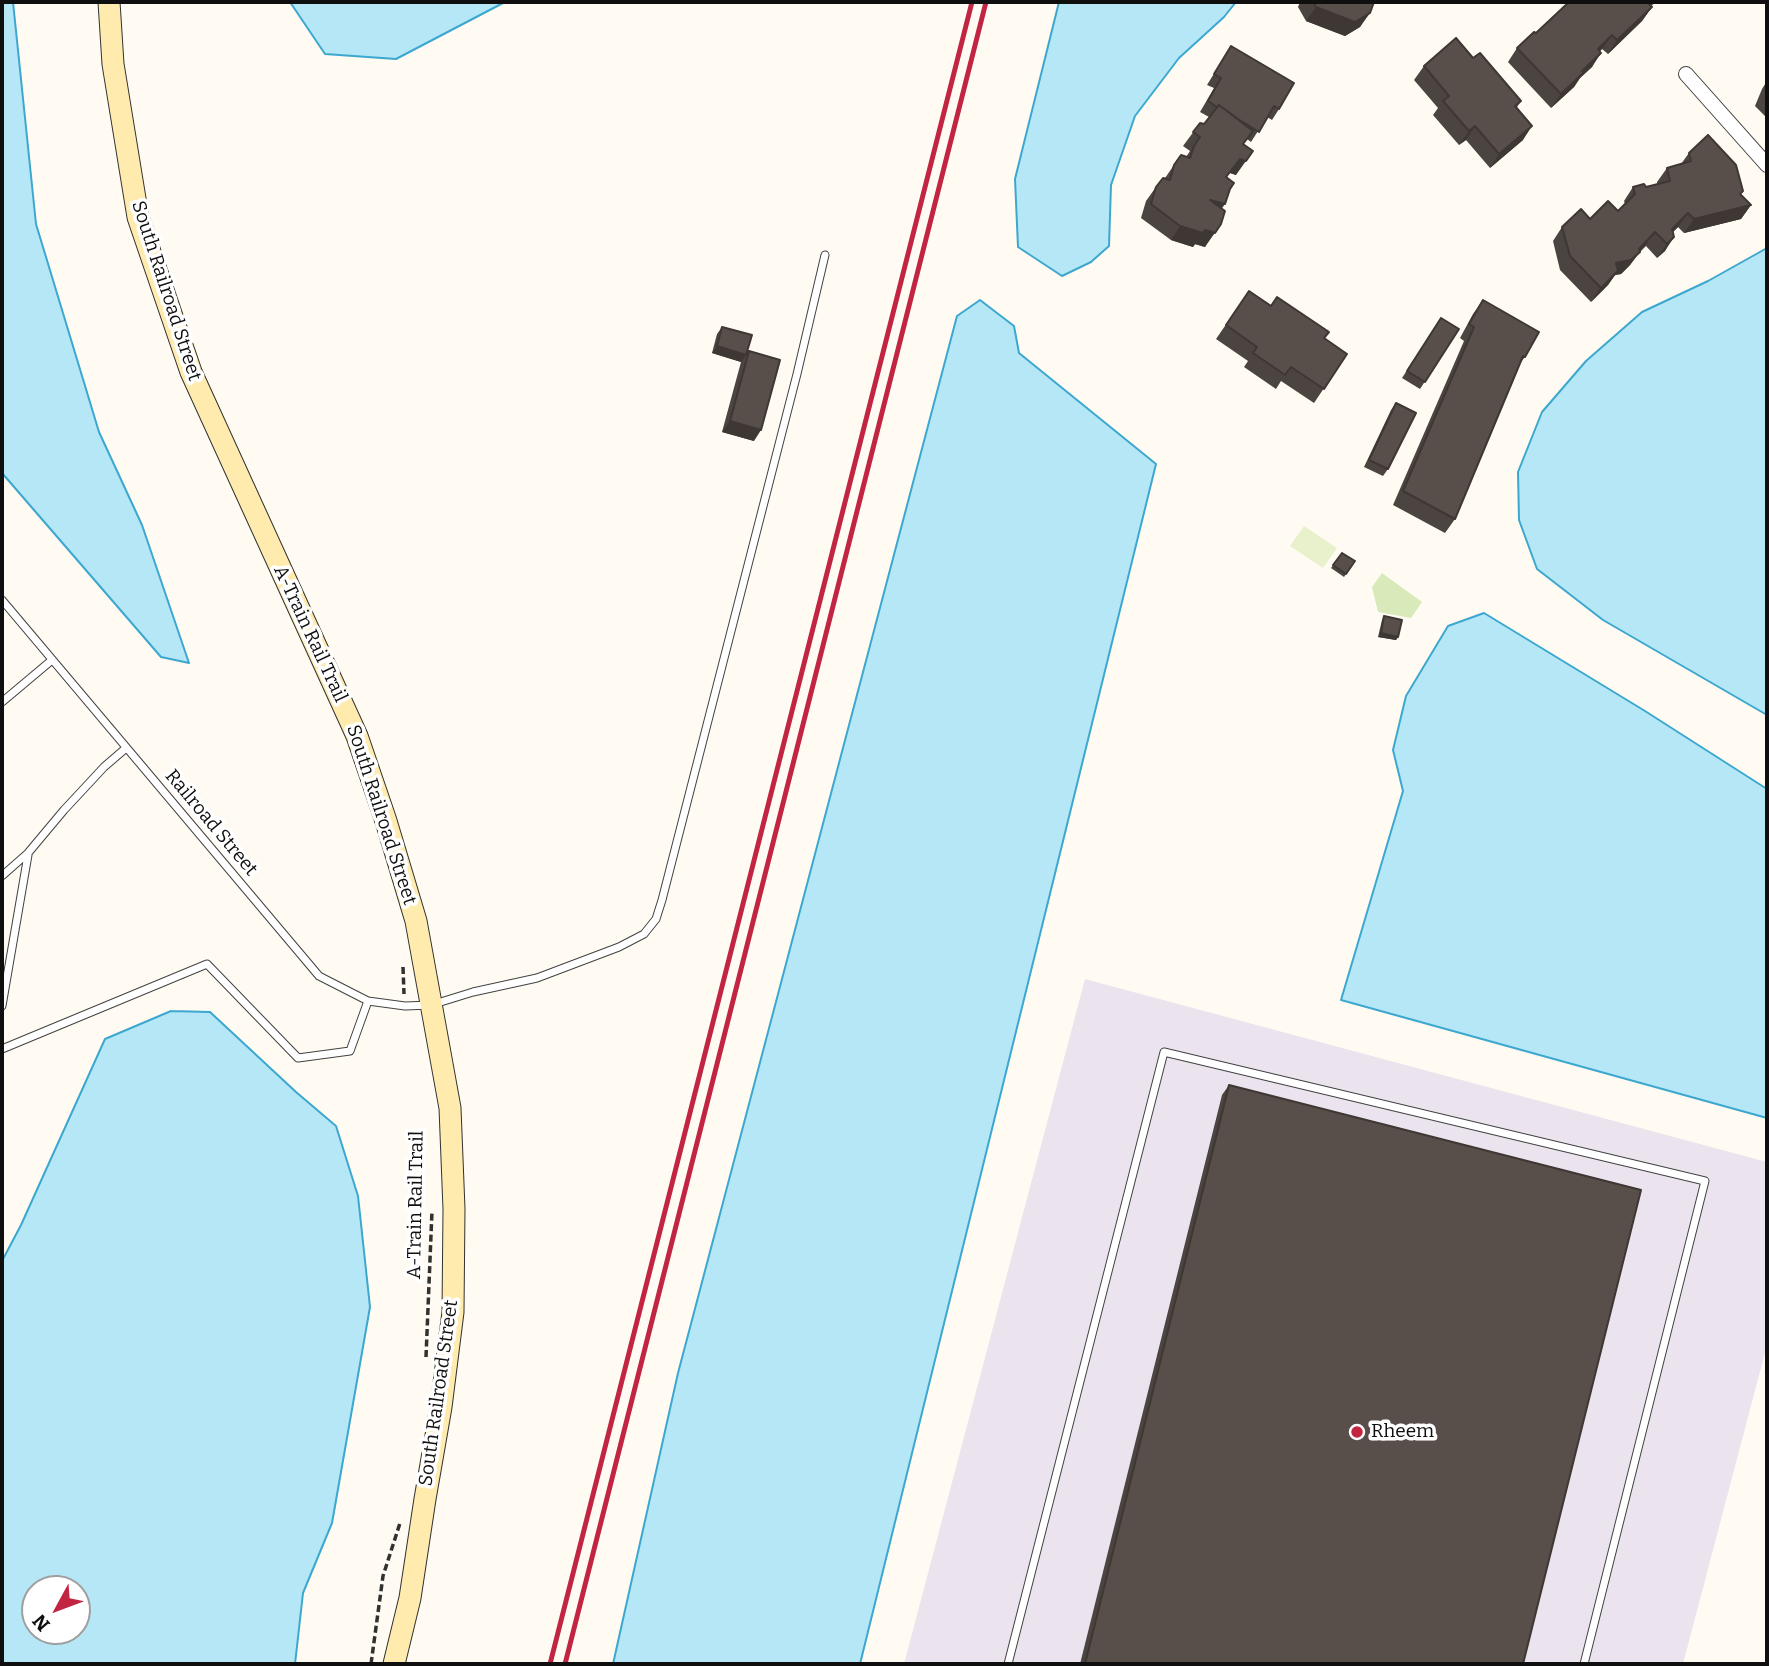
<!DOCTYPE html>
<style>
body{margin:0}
#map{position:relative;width:1769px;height:1666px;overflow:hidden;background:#fffbf2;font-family:Bitter,serif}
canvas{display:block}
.frame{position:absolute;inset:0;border:4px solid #0f0f0f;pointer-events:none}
.north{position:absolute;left:21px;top:1575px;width:70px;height:70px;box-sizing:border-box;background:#fff;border:2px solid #9f9f9f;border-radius:50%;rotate:229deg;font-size:19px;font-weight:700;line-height:28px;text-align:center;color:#0f0f0f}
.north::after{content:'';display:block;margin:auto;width:24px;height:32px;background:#c12541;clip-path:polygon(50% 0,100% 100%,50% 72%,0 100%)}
</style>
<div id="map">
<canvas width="1769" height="1666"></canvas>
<div class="frame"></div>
<div class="north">N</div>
</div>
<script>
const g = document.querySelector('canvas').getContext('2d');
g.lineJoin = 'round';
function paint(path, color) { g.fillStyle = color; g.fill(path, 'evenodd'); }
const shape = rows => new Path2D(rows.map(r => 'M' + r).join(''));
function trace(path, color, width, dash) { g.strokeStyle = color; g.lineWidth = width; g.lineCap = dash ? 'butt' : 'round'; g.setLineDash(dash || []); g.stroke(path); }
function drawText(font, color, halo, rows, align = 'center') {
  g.font = font + ' Bitter,serif'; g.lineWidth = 7; g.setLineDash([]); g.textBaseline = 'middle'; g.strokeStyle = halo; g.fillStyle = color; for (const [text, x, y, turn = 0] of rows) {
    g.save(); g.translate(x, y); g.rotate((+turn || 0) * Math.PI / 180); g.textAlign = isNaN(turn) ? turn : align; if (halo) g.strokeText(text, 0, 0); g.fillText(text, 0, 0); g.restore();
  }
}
const industrial = shape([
 [1085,979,1767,1162,1767,1345,1683,1664,904,1664]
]);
const green = shape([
 [1382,573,1422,602,1411,618,1378,612,1372,587]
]);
const pitch = shape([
 [1304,526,1337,548,1323,568,1290,546]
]);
const water = shape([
 [2,2,13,2,36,224,99,432,142,525,189,663,161,657,2,473,2,2],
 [290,2,505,2,396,59,325,54,290,2],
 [1059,2,1236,2,1224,17,1179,58,1135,116,1111,185,1109,246,1091,262,1062,276,1018,247,1015,179,1059,2],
 [1767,248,1767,715,1603,620,1537,569,1519,520,1518,472,1542,412,1586,361,1642,312,1708,281,1767,248],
 [980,300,1014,326,1019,353,1156,464,860,1664,613,1664,678,1373,957,316,980,300],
 [1484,613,1645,711,1767,789,1767,1118,1341,1000,1403,791,1393,750,1406,696,1448,626,1484,613],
 [171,1011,210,1012,296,1092,336,1126,358,1196,370,1307,332,1523,303,1593,295,1664,2,1664,2,1261,21,1225,105,1039,171,1011],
 [77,1589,77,1631,35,1631,35,1589,77,1589]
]);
const path = shape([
 [403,967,404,994],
 [426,1357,432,1211],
 [371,1664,383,1576,400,1523]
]);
const lane = shape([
 [2,600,319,976,368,1001,405,1006,431,1005,473,992,537,978,619,947,644,934,656,919,662,900,797,374,825,255],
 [2,702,52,660],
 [2,876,28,853,64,810,104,767,126,748],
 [2,1006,28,855],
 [2,1049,207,964,298,1058,350,1051,368,1001],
 [1008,1664,1164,1052,1705,1181,1584,1664]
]);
const street = shape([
 [1686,74,1767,165]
]);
const secondary = shape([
 [109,2,113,64,138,217,191,372,357,736,386,821,416,921,450,1108,454,1209,453,1312,441,1407,425,1499,410,1598,394,1664]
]);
const rail = shape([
 [550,1664,972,2],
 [565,1664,986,2]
]);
const wall = shape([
 [1300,2,1374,2,1360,27,1345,36,1306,21,1298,7],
 [1569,2,1656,2,1651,6,1652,7,1642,21,1608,54,1602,49,1600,51,1592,67,1580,78,1574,87,1551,108,1508,62,1517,48,1536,33],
 [1231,46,1279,109,1272,120,1267,117,1251,142,1247,139,1243,144,1236,175,1230,173,1226,178,1230,189,1205,247,1195,244,1193,247,1171,240,1141,218,1146,201,1156,187,1165,178,1181,155,1186,157,1190,151,1183,146,1200,123,1204,124,1209,117,1200,112,1214,88,1207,85],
 [1473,58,1521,101,1517,107,1523,140,1490,168,1466,140,1459,145,1433,115,1438,108,1414,80,1424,66],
 [1767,81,1767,118,1755,106,1762,89],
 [1689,153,1741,194,1751,205,1741,219,1684,233,1678,227,1673,232,1665,251,1657,258,1646,246,1638,254,1630,265,1621,274,1615,275,1608,285,1591,302,1560,270,1553,241,1562,227,1618,211,1625,204,1624,201,1633,187,1646,187,1657,184,1657,182,1667,168,1681,164],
 [1249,291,1347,354,1314,403,1281,381,1276,389,1244,367,1248,361,1216,339],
 [1483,300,1525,357,1521,362,1455,519,1445,533,1393,505,1464,341,1460,338,1473,314],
 [1441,318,1459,329,1420,389,1402,378],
 [722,327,746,355,749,351,754,441,722,432,741,362,712,353,717,334],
 [1396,403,1388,469,1383,476,1364,467,1391,410],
 [1342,553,1355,561,1344,577,1331,568],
 [1384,616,1398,637,1396,640,1378,637,1382,620],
 [1229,1085,1523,1664,1080,1664,1222,1095]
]);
const shadedWall = shape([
 [1316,7,1370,13,1360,27,1345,36,1306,21],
 [1652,7,1642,21,1608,54,1617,40],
 [1612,35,1602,49,1588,63,1598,49],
 [1601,53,1592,67,1580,78,1574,87,1551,108,1561,94],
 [1475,126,1466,140,1459,145,1469,131],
 [1532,126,1523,140,1490,168,1499,154],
 [1253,151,1236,175,1230,173,1240,159],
 [1210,200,1225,204,1215,218],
 [1751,205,1741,219,1684,233,1694,219],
 [1688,213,1678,227,1662,243,1672,229],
 [1221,224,1205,247,1195,244,1205,230],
 [1180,226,1203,233,1193,247,1171,240],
 [1655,232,1630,265,1621,274,1615,275,1608,285,1591,302,1616,263,1639,249],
 [1674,237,1665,251,1657,258,1667,244],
 [717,346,746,355,741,362,712,353],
 [730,421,761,430,754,441,722,432],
 [1381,633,1398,637,1396,640,1378,637]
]);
const building = shape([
 [1313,2,1374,2,1370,13,1355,22,1316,7,1313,2],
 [1569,2,1651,2,1649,4,1652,7,1617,40,1612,35,1598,49,1601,53,1582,71,1583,73,1561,94,1517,48,1534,32,1536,33,1569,2],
 [1456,38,1473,58,1480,53,1521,101,1515,106,1532,126,1499,154,1475,126,1469,131,1443,101,1449,96,1424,66,1456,38],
 [1231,46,1294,83,1279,109,1274,106,1259,132,1238,119,1219,105,1217,107,1208,101,1221,78,1214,74,1231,46],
 [1219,105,1253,131,1243,144,1253,151,1246,161,1240,159,1226,177,1234,183,1230,189,1225,204,1210,200,1225,211,1221,224,1215,233,1205,230,1203,233,1180,226,1151,204,1156,187,1163,178,1170,180,1174,165,1181,155,1190,158,1194,146,1200,137,1193,132,1200,123,1204,124,1219,105],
 [1708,135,1736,165,1743,191,1740,194,1751,205,1694,219,1688,213,1672,229,1674,237,1667,244,1655,232,1639,249,1640,252,1631,260,1616,263,1618,271,1601,288,1570,256,1562,227,1581,209,1590,219,1608,201,1618,211,1635,194,1633,187,1644,184,1646,187,1670,181,1667,168,1691,161,1689,153,1708,135],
 [1249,291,1271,306,1277,297,1329,332,1324,338,1347,354,1324,389,1291,367,1285,375,1253,353,1257,347,1226,325,1249,291],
 [1483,300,1539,332,1525,357,1523,356,1455,519,1403,491,1474,327,1469,324,1483,300],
 [1441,318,1459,329,1425,382,1407,371,1441,318],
 [722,327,752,335,746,355,717,346,722,327],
 [749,351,780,360,761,430,730,421,749,351],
 [1396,403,1416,413,1388,469,1369,460,1396,403],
 [1342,553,1355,561,1346,574,1333,565,1342,553],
 [1384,616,1402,620,1398,637,1381,633,1384,616],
 [1229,1085,1641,1190,1523,1664,1085,1664,1229,1085]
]);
const markers = [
 [1357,1432,7,"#c12541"]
];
const streetNames = [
 ["South Railroad Street",166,291,72],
 ["A-Train Rail Trail",310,634,65],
 ["South Railroad Street",381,815,72],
 ["Railroad Street",211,823,50],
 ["A-Train Rail Trail",416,1205,-89],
 ["South Railroad Street",439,1393,-82]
];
const poiNames = [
 ["Rheem",1371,1432]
];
paint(industrial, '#ebe4ee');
paint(green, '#d9eaba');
paint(pitch, '#e9f1cc');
paint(water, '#b6e7f7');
trace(water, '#3ca7cf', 2);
trace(lane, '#424242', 9);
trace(street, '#424242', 16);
trace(secondary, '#313131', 23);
trace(path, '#313131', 3.5, [7, 3.5]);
trace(lane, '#fff', 7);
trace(street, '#fff', 14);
trace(secondary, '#ffebad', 21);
trace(rail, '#c12541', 5);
paint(wall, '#4c4440');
paint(shadedWall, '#3e3734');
paint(building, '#584f4b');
trace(building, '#3e3734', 2);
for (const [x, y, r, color] of markers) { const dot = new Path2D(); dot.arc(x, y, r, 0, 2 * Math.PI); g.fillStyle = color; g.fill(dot); trace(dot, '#fff', 2.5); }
drawText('19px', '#0f0f0f', '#fff', streetNames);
drawText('19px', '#0f0f0f', '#fff', poiNames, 'left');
</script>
